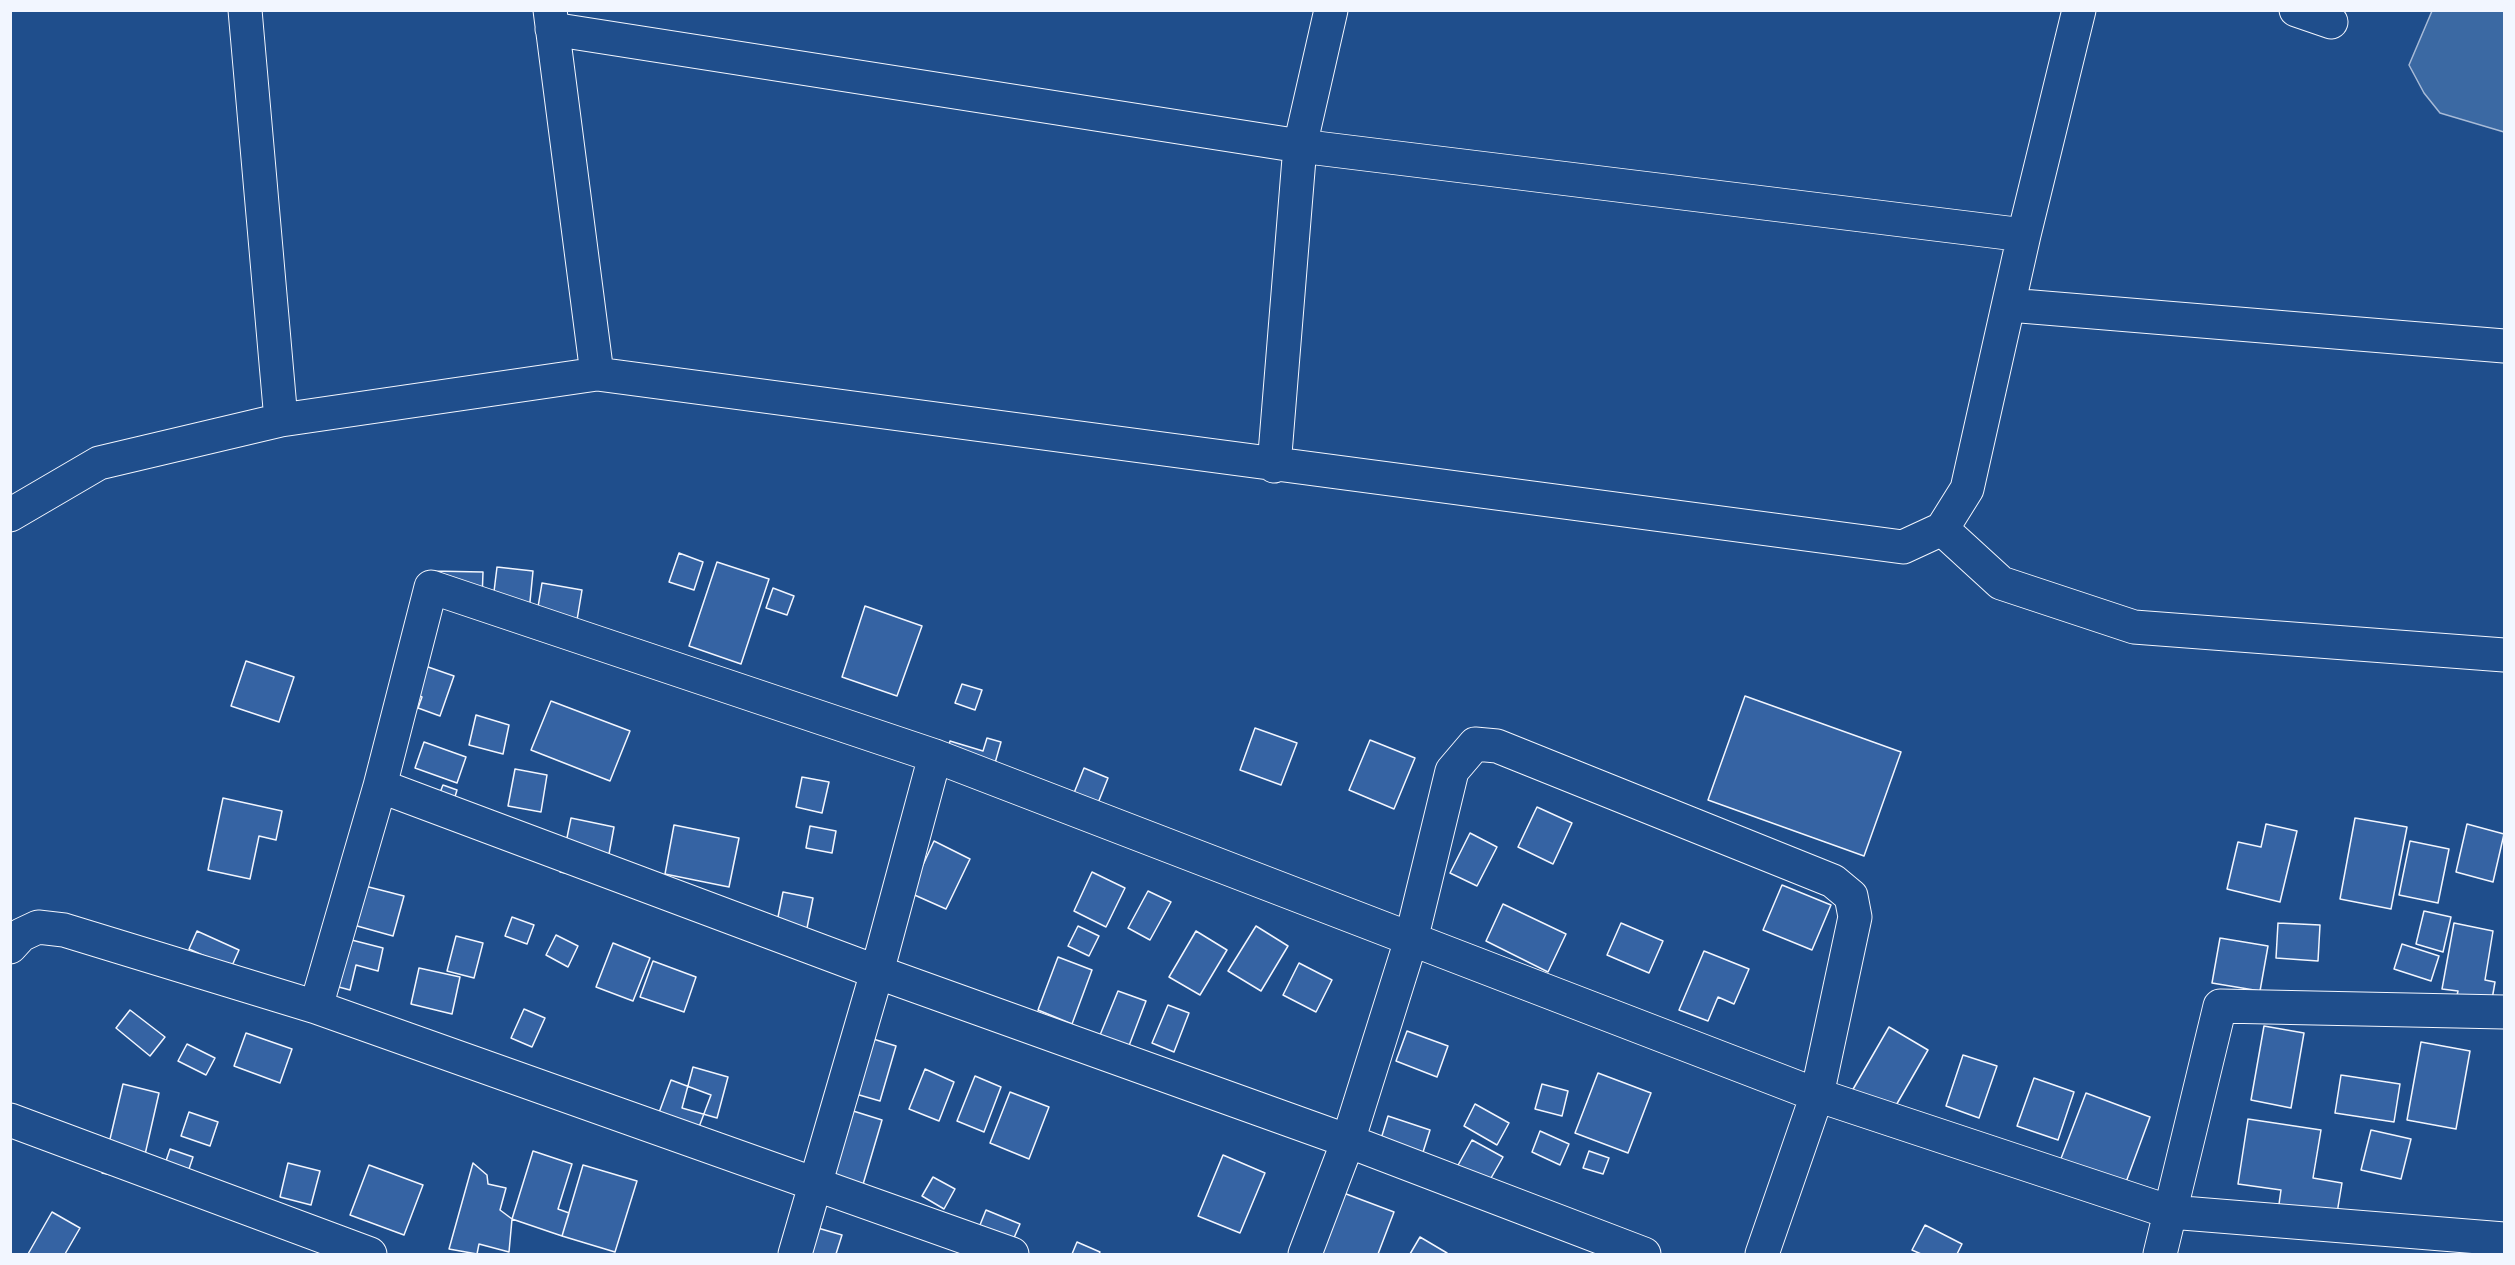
<!DOCTYPE html>
<style>
body{margin:0}
#map{position:relative;width:2515px;height:1265px;overflow:hidden;background:#1f4e8c;font-family:Helvetica,sans-serif}
canvas{display:block}
.frame{position:absolute;inset:0;border:12px solid #f2f6ff;pointer-events:none}
</style>
<div id="map">
<canvas width="2515" height="1265"></canvas>
<div class="frame"></div>
</div>
<script>
const g = document.querySelector('canvas').getContext('2d');
g.lineJoin = 'round';
function paint(path, color) { g.fillStyle = color; g.fill(path, 'evenodd'); }
const shape = rows => new Path2D(rows.map(r => 'M' + r).join(''));
function trace(path, color, width, dash) { g.strokeStyle = color; g.lineWidth = width; g.lineCap = dash ? 'butt' : 'round'; g.setLineDash(dash || []); g.stroke(path); }
const water = shape([
 [2432,11,2504,11,2504,132,2440,113,2424,93,2409,65,2432,11]
]);
const building = shape([
 [679,553,703,562,694,590,669,582,679,553],
 [717,562,769,579,741,664,689,646,717,562],
 [497,567,533,571,529,612,492,608,497,567],
 [431,571,483,572,482,600,430,599,431,571],
 [542,583,582,590,574,638,534,631,542,583],
 [773,588,794,596,787,615,766,608,773,588],
 [865,606,922,626,897,696,842,677,865,606],
 [408,660,454,676,440,716,418,708,422,697,399,688,408,660],
 [246,661,294,677,279,722,231,706,246,661],
 [962,684,982,690,975,710,955,703,962,684],
 [1745,696,1901,752,1864,856,1708,800,1745,696],
 [551,701,630,731,610,781,531,750,551,701],
 [476,715,509,725,503,754,469,745,476,715],
 [1255,728,1297,743,1281,785,1240,770,1255,728],
 [987,738,1001,742,989,784,942,769,950,741,983,751,987,738],
 [1370,740,1415,758,1394,809,1349,790,1370,740],
 [424,742,466,757,457,783,415,768,424,742],
 [1084,768,1108,778,1094,813,1070,803,1084,768],
 [515,769,547,775,541,812,508,806,515,769],
 [802,777,829,782,822,813,796,807,802,777],
 [443,785,457,790,454,800,439,795,443,785],
 [223,798,282,811,276,840,259,836,250,879,208,870,223,798],
 [1537,807,1572,823,1553,864,1518,847,1537,807],
 [571,818,614,827,604,881,560,872,571,818],
 [2355,818,2407,827,2391,909,2340,899,2355,818],
 [2266,824,2297,831,2280,902,2227,889,2238,842,2261,847,2266,824],
 [2467,824,2504,834,2493,882,2456,872,2467,824],
 [674,825,739,838,729,887,665,874,674,825],
 [810,826,836,831,832,853,806,848,810,826],
 [1470,833,1497,847,1477,886,1450,873,1470,833],
 [934,841,970,859,946,909,910,893,934,841],
 [2410,841,2449,849,2438,903,2399,895,2410,841],
 [1092,872,1125,888,1106,927,1074,911,1092,872],
 [361,885,404,896,393,936,350,924,361,885],
 [1782,885,1831,905,1812,950,1763,930,1782,885],
 [1148,891,1171,902,1150,940,1128,928,1148,891],
 [783,892,813,898,802,953,772,947,783,892],
 [1503,904,1566,934,1548,972,1486,941,1503,904],
 [2424,911,2451,917,2443,952,2416,944,2424,911],
 [512,917,534,925,527,944,505,936,512,917],
 [1621,923,1663,941,1649,973,1607,955,1621,923],
 [2278,923,2320,925,2318,961,2276,958,2278,923],
 [2454,923,2493,931,2485,980,2495,982,2490,1011,2455,1004,2458,991,2442,989,2454,923],
 [1078,926,1099,936,1089,956,1068,946,1078,926],
 [1256,926,1288,946,1261,991,1228,971,1256,926],
 [197,931,239,950,231,968,189,949,197,931],
 [1196,931,1227,950,1200,995,1169,977,1196,931],
 [332,935,383,948,378,971,356,965,350,990,320,982,332,935],
 [556,935,578,946,568,967,546,955,556,935],
 [456,936,483,943,474,978,447,971,456,936],
 [2220,938,2268,946,2260,991,2212,983,2220,938],
 [613,943,650,958,633,1001,596,987,613,943],
 [2402,944,2439,956,2431,981,2394,969,2402,944],
 [1704,951,1749,969,1734,1004,1718,997,1708,1021,1679,1010,1704,951],
 [1058,957,1092,970,1072,1024,1038,1010,1058,957],
 [653,961,696,977,684,1012,640,997,653,961],
 [1299,963,1332,980,1316,1012,1283,995,1299,963],
 [419,968,460,977,452,1014,411,1004,419,968],
 [1118,991,1146,1001,1127,1051,1098,1040,1118,991],
 [1168,1005,1189,1013,1174,1052,1152,1043,1168,1005],
 [524,1009,545,1018,532,1047,511,1038,524,1009],
 [130,1010,165,1037,150,1056,116,1028,130,1010],
 [2264,1026,2304,1033,2291,1108,2251,1100,2264,1026],
 [1889,1027,1928,1050,1891,1114,1852,1091,1889,1027],
 [1407,1031,1448,1046,1437,1077,1396,1061,1407,1031],
 [246,1033,292,1049,280,1083,234,1066,246,1033],
 [857,1034,896,1046,880,1101,842,1090,857,1034],
 [2421,1042,2470,1051,2456,1129,2407,1120,2421,1042],
 [187,1044,215,1058,206,1075,178,1061,187,1044],
 [1963,1055,1997,1066,1979,1118,1946,1106,1963,1055],
 [693,1067,728,1077,717,1118,682,1108,693,1067],
 [925,1069,954,1082,939,1121,909,1109,925,1069],
 [1598,1073,1651,1093,1628,1153,1575,1133,1598,1073],
 [2341,1075,2400,1084,2394,1122,2335,1113,2341,1075],
 [975,1076,1001,1087,984,1132,957,1121,975,1076],
 [2034,1078,2074,1092,2058,1140,2017,1126,2034,1078],
 [671,1080,711,1095,693,1143,653,1129,671,1080],
 [123,1084,159,1093,139,1181,102,1173,123,1084],
 [1542,1084,1568,1091,1562,1116,1535,1109,1542,1084],
 [1010,1092,1049,1107,1029,1159,990,1143,1010,1092],
 [2086,1093,2150,1117,2122,1193,2057,1169,2086,1093],
 [1475,1104,1509,1123,1497,1145,1464,1126,1475,1104],
 [834,1105,882,1120,859,1198,810,1183,834,1105],
 [189,1112,218,1122,210,1146,181,1136,189,1112],
 [1388,1116,1430,1130,1418,1168,1376,1155,1388,1116],
 [2248,1119,2321,1130,2313,1178,2342,1183,2336,1219,2278,1211,2281,1190,2238,1184,2248,1119],
 [2371,1130,2411,1139,2401,1179,2361,1170,2371,1130],
 [1540,1131,1569,1144,1560,1165,1532,1152,1540,1131],
 [1472,1140,1503,1157,1487,1185,1457,1167,1472,1140],
 [170,1149,193,1157,182,1190,159,1182,170,1149],
 [533,1151,572,1164,558,1209,569,1213,562,1236,512,1219,533,1151],
 [1589,1151,1609,1158,1603,1174,1583,1168,1589,1151],
 [1223,1155,1265,1173,1240,1233,1198,1216,1223,1155],
 [288,1163,320,1171,311,1205,280,1197,288,1163],
 [473,1163,487,1175,488,1184,506,1188,500,1210,512,1219,509,1252,479,1244,477,1254,449,1249,473,1163],
 [369,1165,423,1185,404,1235,350,1215,369,1165],
 [583,1165,637,1181,615,1252,562,1236,583,1165],
 [933,1177,955,1189,944,1209,922,1196,933,1177],
 [1325,1186,1394,1212,1378,1254,1299,1254,1325,1186],
 [986,1210,1020,1224,1007,1254,974,1240,986,1210],
 [52,1212,80,1228,65,1254,28,1254,52,1212],
 [797,1222,842,1235,836,1254,786,1254,797,1222],
 [1925,1225,1962,1244,1957,1254,1921,1254,1912,1250,1925,1225],
 [1420,1237,1447,1253,1446,1254,1410,1254,1420,1237],
 [1077,1242,1100,1252,1099,1254,1072,1254,1077,1242]
]);
const minor = shape([
 [245,10,281,420,597,374,1903,547,1942,529,1967,489,2024,235,2079,10],
 [550,10,597,374],
 [2296,10,2331,22],
 [552,29,1300,146,2024,235],
 [2009,305,2504,346],
 [1274,466,1300,146,1331,10],
 [10,515,99,463,281,420],
 [1942,529,2001,583,2134,627,2504,655],
 [380,786,877,972,1348,1141,1644,1254],
 [10,947,21,935,38,927,64,930,316,1007,1012,1254],
 [316,1007,380,786,431,587,935,756,1817,1095,2170,1212,2504,1239],
 [10,1120,370,1254],
 [795,1254,877,972,935,756],
 [1305,1254,1348,1141,1411,940,1452,771,1475,744,1497,746,1833,881,1851,896,1855,917,1817,1095,1762,1254],
 [2160,1254,2220,1006,2504,1012]
]);
paint(water, '#3b69a3');
trace(water, '#a8bbd7', 1.5);
paint(building, '#3563a3');
trace(building, '#f2f6ff', 1.5);
trace(minor, '#f2f6ff', 35);
trace(minor, '#1f4e8c', 33);
</script>
